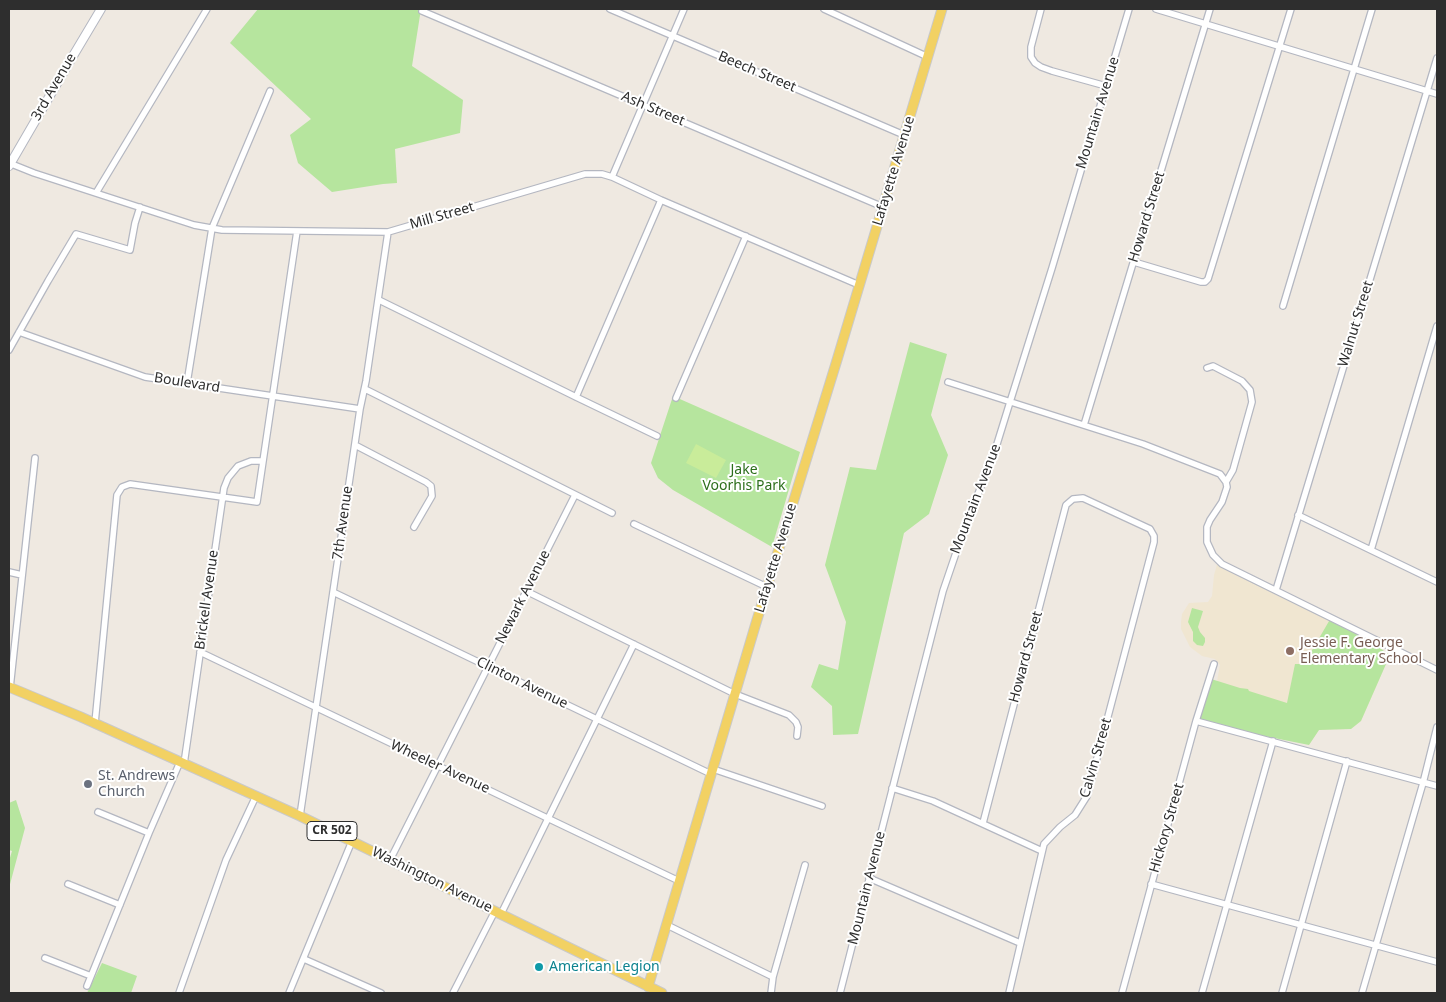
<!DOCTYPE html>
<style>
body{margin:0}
#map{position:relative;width:1446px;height:1002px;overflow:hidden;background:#efe9e1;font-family:"Noto Sans",sans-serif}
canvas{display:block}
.frame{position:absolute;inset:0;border:10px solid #2e2e2e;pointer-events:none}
</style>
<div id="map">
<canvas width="1446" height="1002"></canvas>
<div class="frame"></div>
</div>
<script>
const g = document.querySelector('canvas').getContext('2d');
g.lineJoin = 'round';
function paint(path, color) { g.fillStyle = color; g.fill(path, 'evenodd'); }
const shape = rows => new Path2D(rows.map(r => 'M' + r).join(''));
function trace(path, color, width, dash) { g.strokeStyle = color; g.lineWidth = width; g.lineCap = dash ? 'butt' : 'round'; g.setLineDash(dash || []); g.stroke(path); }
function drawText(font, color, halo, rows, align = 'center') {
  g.font = font + ' "Noto Sans",sans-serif'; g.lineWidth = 4; g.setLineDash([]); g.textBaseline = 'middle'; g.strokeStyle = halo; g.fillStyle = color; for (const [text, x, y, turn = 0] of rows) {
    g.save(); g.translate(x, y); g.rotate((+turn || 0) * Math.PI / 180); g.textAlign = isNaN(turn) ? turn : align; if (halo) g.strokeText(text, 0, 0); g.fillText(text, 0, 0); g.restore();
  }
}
const education = shape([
 [1218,561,1326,614,1390,655,1361,721,1351,729,1319,730,1309,745,1217,681,1220,665,1215,659,1202,656,1190,647,1181,629,1181,622,1182,614,1189,603,1208,602,1212,596,1214,575]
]);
const green = shape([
 [258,9,421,9,412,66,463,100,460,133,395,149,397,183,383,184,332,192,298,163,290,135,311,119,230,43],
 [910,342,947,354,931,415,948,455,929,514,904,533,858,734,833,735,832,706,811,687,819,664,838,670,846,622,825,565,850,467,876,470],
 [673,396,800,452,772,547,673,490,658,478,651,463],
 [1192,608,1203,611,1198,627,1200,632,1205,638,1205,642,1203,646,1197,645,1193,641,1193,632,1188,622],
 [1332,616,1390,655,1361,721,1351,729,1319,730,1309,745,1239,731,1199,720,1208,678,1240,688,1248,689,1249,691,1287,703,1295,664,1304,664],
 [16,800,25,828,9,888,9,861,12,851,9,850,9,803],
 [102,963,137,976,131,993,87,993]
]);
const pitch = shape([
 [696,444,726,460,716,478,686,463]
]);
const street = shape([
 [610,9,904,135],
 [824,9,928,57],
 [1041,9,1031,47,1031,57,1035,63,1041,67,1052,71,1106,86],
 [1156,9,1437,94],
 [422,11,883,207],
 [9,163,34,173,194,225,222,230,388,232,585,174,602,174,612,177,661,200,859,285],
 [612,177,684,9],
 [96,193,207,9],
 [1134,262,1201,282,1205,282,1208,279,1291,9],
 [379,300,576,397,657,436],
 [1283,306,1372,9],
 [19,332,145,377,360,409],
 [9,350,48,281,76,234,130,250,135,223,140,207],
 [1207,368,1213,366,1242,381,1250,390,1252,402,1233,470,1226,482,1227,487,1222,502,1210,520,1207,527,1207,542,1213,555,1222,564,1437,670],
 [948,382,1143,444,1220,474,1226,482],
 [187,383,212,228,270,91],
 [365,389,612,513],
 [576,397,661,200],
 [676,398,746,236],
 [1084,425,1210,9],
 [355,445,426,482,431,486,432,496,414,527],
 [1298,515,1437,582],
 [634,524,767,587],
 [1371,550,1437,326],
 [9,572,22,575],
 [1276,590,1437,58],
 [526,591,735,694,789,715,796,722,798,727,797,736],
 [333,592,711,774],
 [200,652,679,881],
 [10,688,35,458],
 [1196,721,1437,786],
 [95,723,117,495,122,487,130,484,257,502,297,231],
 [184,764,224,488,228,478,238,466,251,461,263,461],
 [713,769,822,806],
 [892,788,933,801,1042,851],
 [98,812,149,833],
 [300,816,360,409,366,381,388,232],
 [983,823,1066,505,1073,499,1083,498,1150,529,1154,536,1154,542,1087,796,1075,815,1060,827,1044,844,1009,993],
 [390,860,575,495],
 [869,878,1020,943],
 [68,884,120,905],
 [1151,884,1437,962],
 [501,914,634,644],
 [667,925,773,977],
 [45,958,91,976],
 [304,959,381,993],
 [87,986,149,833,180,762],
 [179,993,226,860,256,796],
 [289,993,352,841],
 [453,993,495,911],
 [771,993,773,977,805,865],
 [840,993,943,591,959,544,997,444,1010,402,1052,268,1129,9],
 [1122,993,1196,721,1214,664],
 [1202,993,1273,741],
 [1282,993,1347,761],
 [1362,993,1423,783,1437,727]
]);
const secondary = shape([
 [9,166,70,61,101,9]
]);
const primary = shape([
 [9,687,81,717,300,816,662,993],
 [648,987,756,623,837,360,942,9]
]);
const markers = [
 [1290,651,5,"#8d6e63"],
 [88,784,5,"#6b7280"],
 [539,967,5,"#0f9aa8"]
];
const shields = [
 [332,831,50]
];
const shieldNames = [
 ["CR 502",332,831]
];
const streetNames = [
 ["Beech Street",757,72,23],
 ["3rd Avenue",54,87,-60],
 ["Ash Street",653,109,23],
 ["Mountain Avenue",1098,113,-73],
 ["Lafayette Avenue",894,171,-73],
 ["Mill Street",442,216,-16],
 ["Howard Street",1147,217,-73],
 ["Walnut Street",1356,324,-73],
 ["Boulevard",187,383,9],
 ["Mountain Avenue",976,499,-69],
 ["7th Avenue",343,523,-82],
 ["Lafayette Avenue",776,558,-73],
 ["Newark Avenue",523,597,-63],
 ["Brickell Avenue",207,600,-82],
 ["Howard Street",1026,657,-75],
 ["Clinton Avenue",522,683,26],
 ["Calvin Street",1096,758,-74],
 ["Wheeler Avenue",440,767,25],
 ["Hickory Street",1167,828,-74],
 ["Washington Avenue",432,880,26],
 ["Mountain Avenue",867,888,-76]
];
const parkNames = [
 ["Jake",744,470],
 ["Voorhis Park",744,486]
];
const educationNames = [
 ["Jessie F. George",1300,643],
 ["Elementary School",1300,659]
];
const worshipNames = [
 ["St. Andrews",98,776],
 ["Church",98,792]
];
const cultureNames = [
 ["American Legion",549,967]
];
paint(education, '#f0e6d1');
paint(green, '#b6e59e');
paint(pitch, '#c9ec9a');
trace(street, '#b4b7c1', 8);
trace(secondary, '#b4b7c1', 10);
trace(primary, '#c9c9c9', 11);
trace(street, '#fff', 5.5);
trace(secondary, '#fff', 8);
trace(primary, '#f2d163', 9);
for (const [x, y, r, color] of markers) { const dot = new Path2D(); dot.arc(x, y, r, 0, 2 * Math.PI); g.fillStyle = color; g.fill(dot); trace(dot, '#fff', 2); }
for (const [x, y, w] of shields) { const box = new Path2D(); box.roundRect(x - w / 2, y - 9.5, w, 19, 4); g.fillStyle = '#fff'; g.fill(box); trace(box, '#2e2e2e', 1); }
drawText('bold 12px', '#2e2e2e', null, shieldNames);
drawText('14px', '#2e2e2e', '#fff', streetNames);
drawText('14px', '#2c6e1b', '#fff', parkNames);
drawText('14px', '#785e54', '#fff', educationNames, 'left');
drawText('14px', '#5b616d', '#fff', worshipNames, 'left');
drawText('14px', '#0d838f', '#fff', cultureNames, 'left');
</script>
